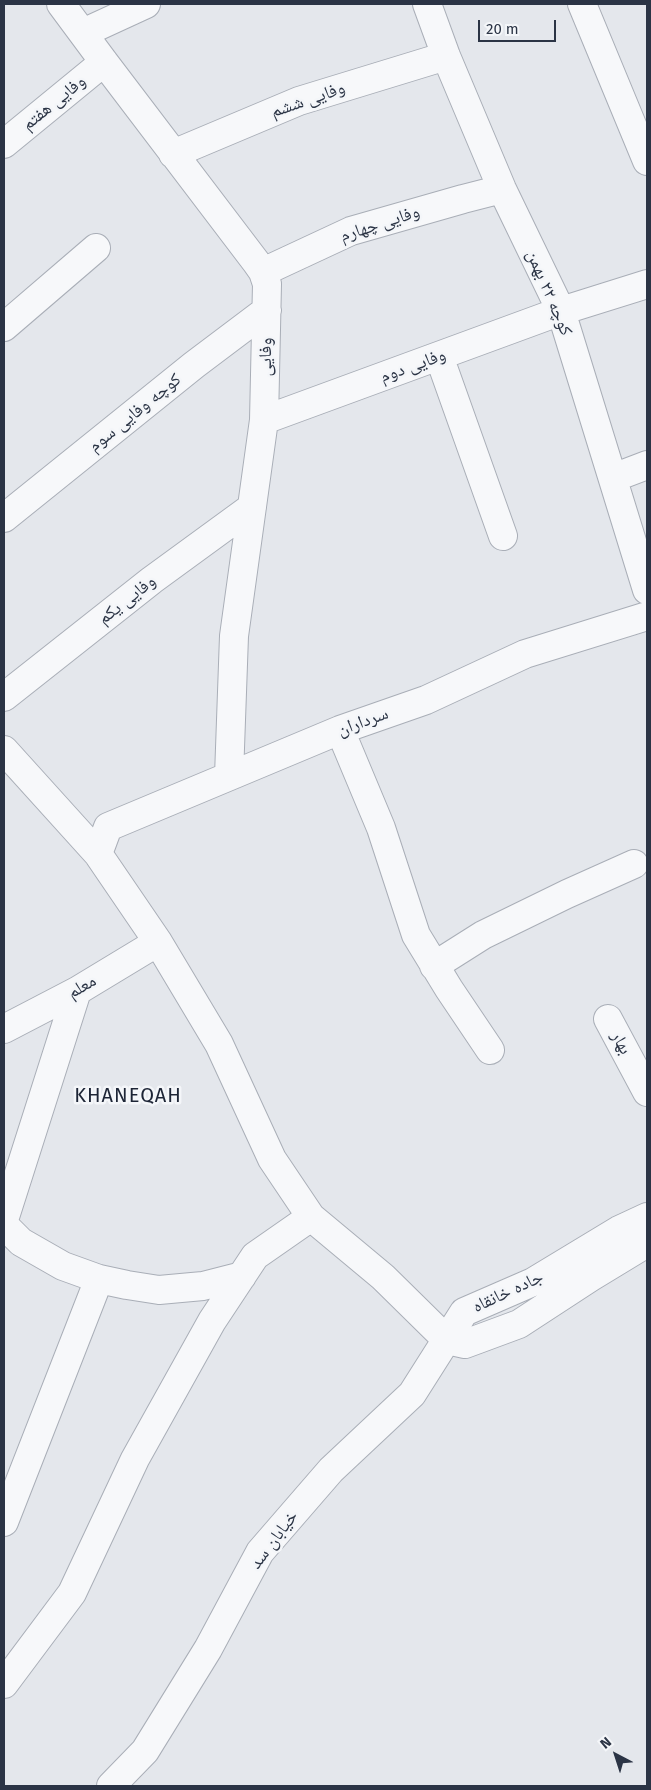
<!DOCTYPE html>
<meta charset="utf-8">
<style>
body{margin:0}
#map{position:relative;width:651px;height:1790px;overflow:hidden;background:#e4e7ec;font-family:"Fira Sans",sans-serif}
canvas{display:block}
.frame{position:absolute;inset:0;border:5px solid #2b3445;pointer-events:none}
.north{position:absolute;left:591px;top:1730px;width:50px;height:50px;-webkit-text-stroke:4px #f4f6f9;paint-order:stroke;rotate:320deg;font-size:14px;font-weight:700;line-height:20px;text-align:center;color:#2b3445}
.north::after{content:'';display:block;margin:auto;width:18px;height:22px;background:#2b3445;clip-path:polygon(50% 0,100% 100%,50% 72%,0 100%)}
.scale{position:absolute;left:478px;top:20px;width:78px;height:22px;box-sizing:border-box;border:2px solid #2b3445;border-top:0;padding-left:6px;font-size:15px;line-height:18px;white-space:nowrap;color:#2b3445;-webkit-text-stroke:4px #f4f6f9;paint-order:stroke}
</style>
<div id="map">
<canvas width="651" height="1790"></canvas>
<div class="frame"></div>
<div class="north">N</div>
<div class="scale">20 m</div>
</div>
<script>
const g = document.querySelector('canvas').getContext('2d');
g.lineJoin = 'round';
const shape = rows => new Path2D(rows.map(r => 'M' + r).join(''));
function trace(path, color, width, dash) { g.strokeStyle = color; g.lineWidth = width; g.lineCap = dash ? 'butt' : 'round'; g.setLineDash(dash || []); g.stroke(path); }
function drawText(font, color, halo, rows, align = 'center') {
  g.font = font + ' "Fira Sans","Noto Naskh Arabic",sans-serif'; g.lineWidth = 5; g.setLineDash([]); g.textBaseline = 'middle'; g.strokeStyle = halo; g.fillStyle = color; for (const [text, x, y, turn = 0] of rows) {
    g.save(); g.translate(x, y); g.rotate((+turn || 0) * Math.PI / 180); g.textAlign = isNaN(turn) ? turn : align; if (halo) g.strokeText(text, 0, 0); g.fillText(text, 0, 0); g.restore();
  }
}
const minor = shape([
 [61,4,104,62,256,262,263,272,267,284,264,420,234,636,229,776],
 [427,4,446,56,502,189,561,311,647,590],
 [582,4,647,161],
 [83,33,146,4],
 [4,144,104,62],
 [173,154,299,101,446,56],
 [263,272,351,231,463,199,502,189],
 [4,327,96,248],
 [439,356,503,536],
 [264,420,561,311,647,284],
 [613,478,647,465],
 [4,518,194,365,267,310],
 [4,697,152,580,252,507],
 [340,730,381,828,416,935,449,989,490,1050],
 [4,750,98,854,158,942,219,1044,272,1159,311,1217,383,1277,447,1340],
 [98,854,108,827,340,730,426,700,525,654,647,616],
 [434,966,483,935,567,894,634,864],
 [608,1019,647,1092],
 [4,1029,77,991,158,942],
 [4,1220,77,991],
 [4,1225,21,1242,63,1266,99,1279,127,1285,159,1290,203,1286,242,1276],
 [447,1340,465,1344,519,1324,591,1277,647,1243],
 [4,1522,99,1279],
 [4,1684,72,1593,135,1459,212,1321,255,1256,311,1217],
 [111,1786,145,1751,208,1649,260,1552,331,1470,412,1394,464,1312,533,1282,619,1230,647,1217]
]);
const streetNames = [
 ["وفایی ششم",308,100,-19],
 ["وفایی هفتم",54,103,-39],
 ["وفایی چهارم",380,224,-18],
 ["کوچه ۲۲ بهمن",549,293,67],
 ["وفایی",266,357,-89],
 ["وفایی دوم",413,366,-20],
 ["کوچه وفایی سوم",135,413,-39],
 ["وفایی یکم",127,600,-38],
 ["سرداران",363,722,-20],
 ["معلم",82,987,-30],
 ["بهار",621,1043,62],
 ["جاده خانقاه",508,1292,-25],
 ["خیابان سد",274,1540,-53]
];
const quarterNames = [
 ["KHANEQAH",128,1096]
];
trace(minor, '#a9aeb7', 30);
trace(minor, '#f7f8fa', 28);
drawText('18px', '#2b3445', '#f4f6f9', streetNames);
g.letterSpacing = '1px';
drawText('20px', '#1d2536', '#f4f6f9', quarterNames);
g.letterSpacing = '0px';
</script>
